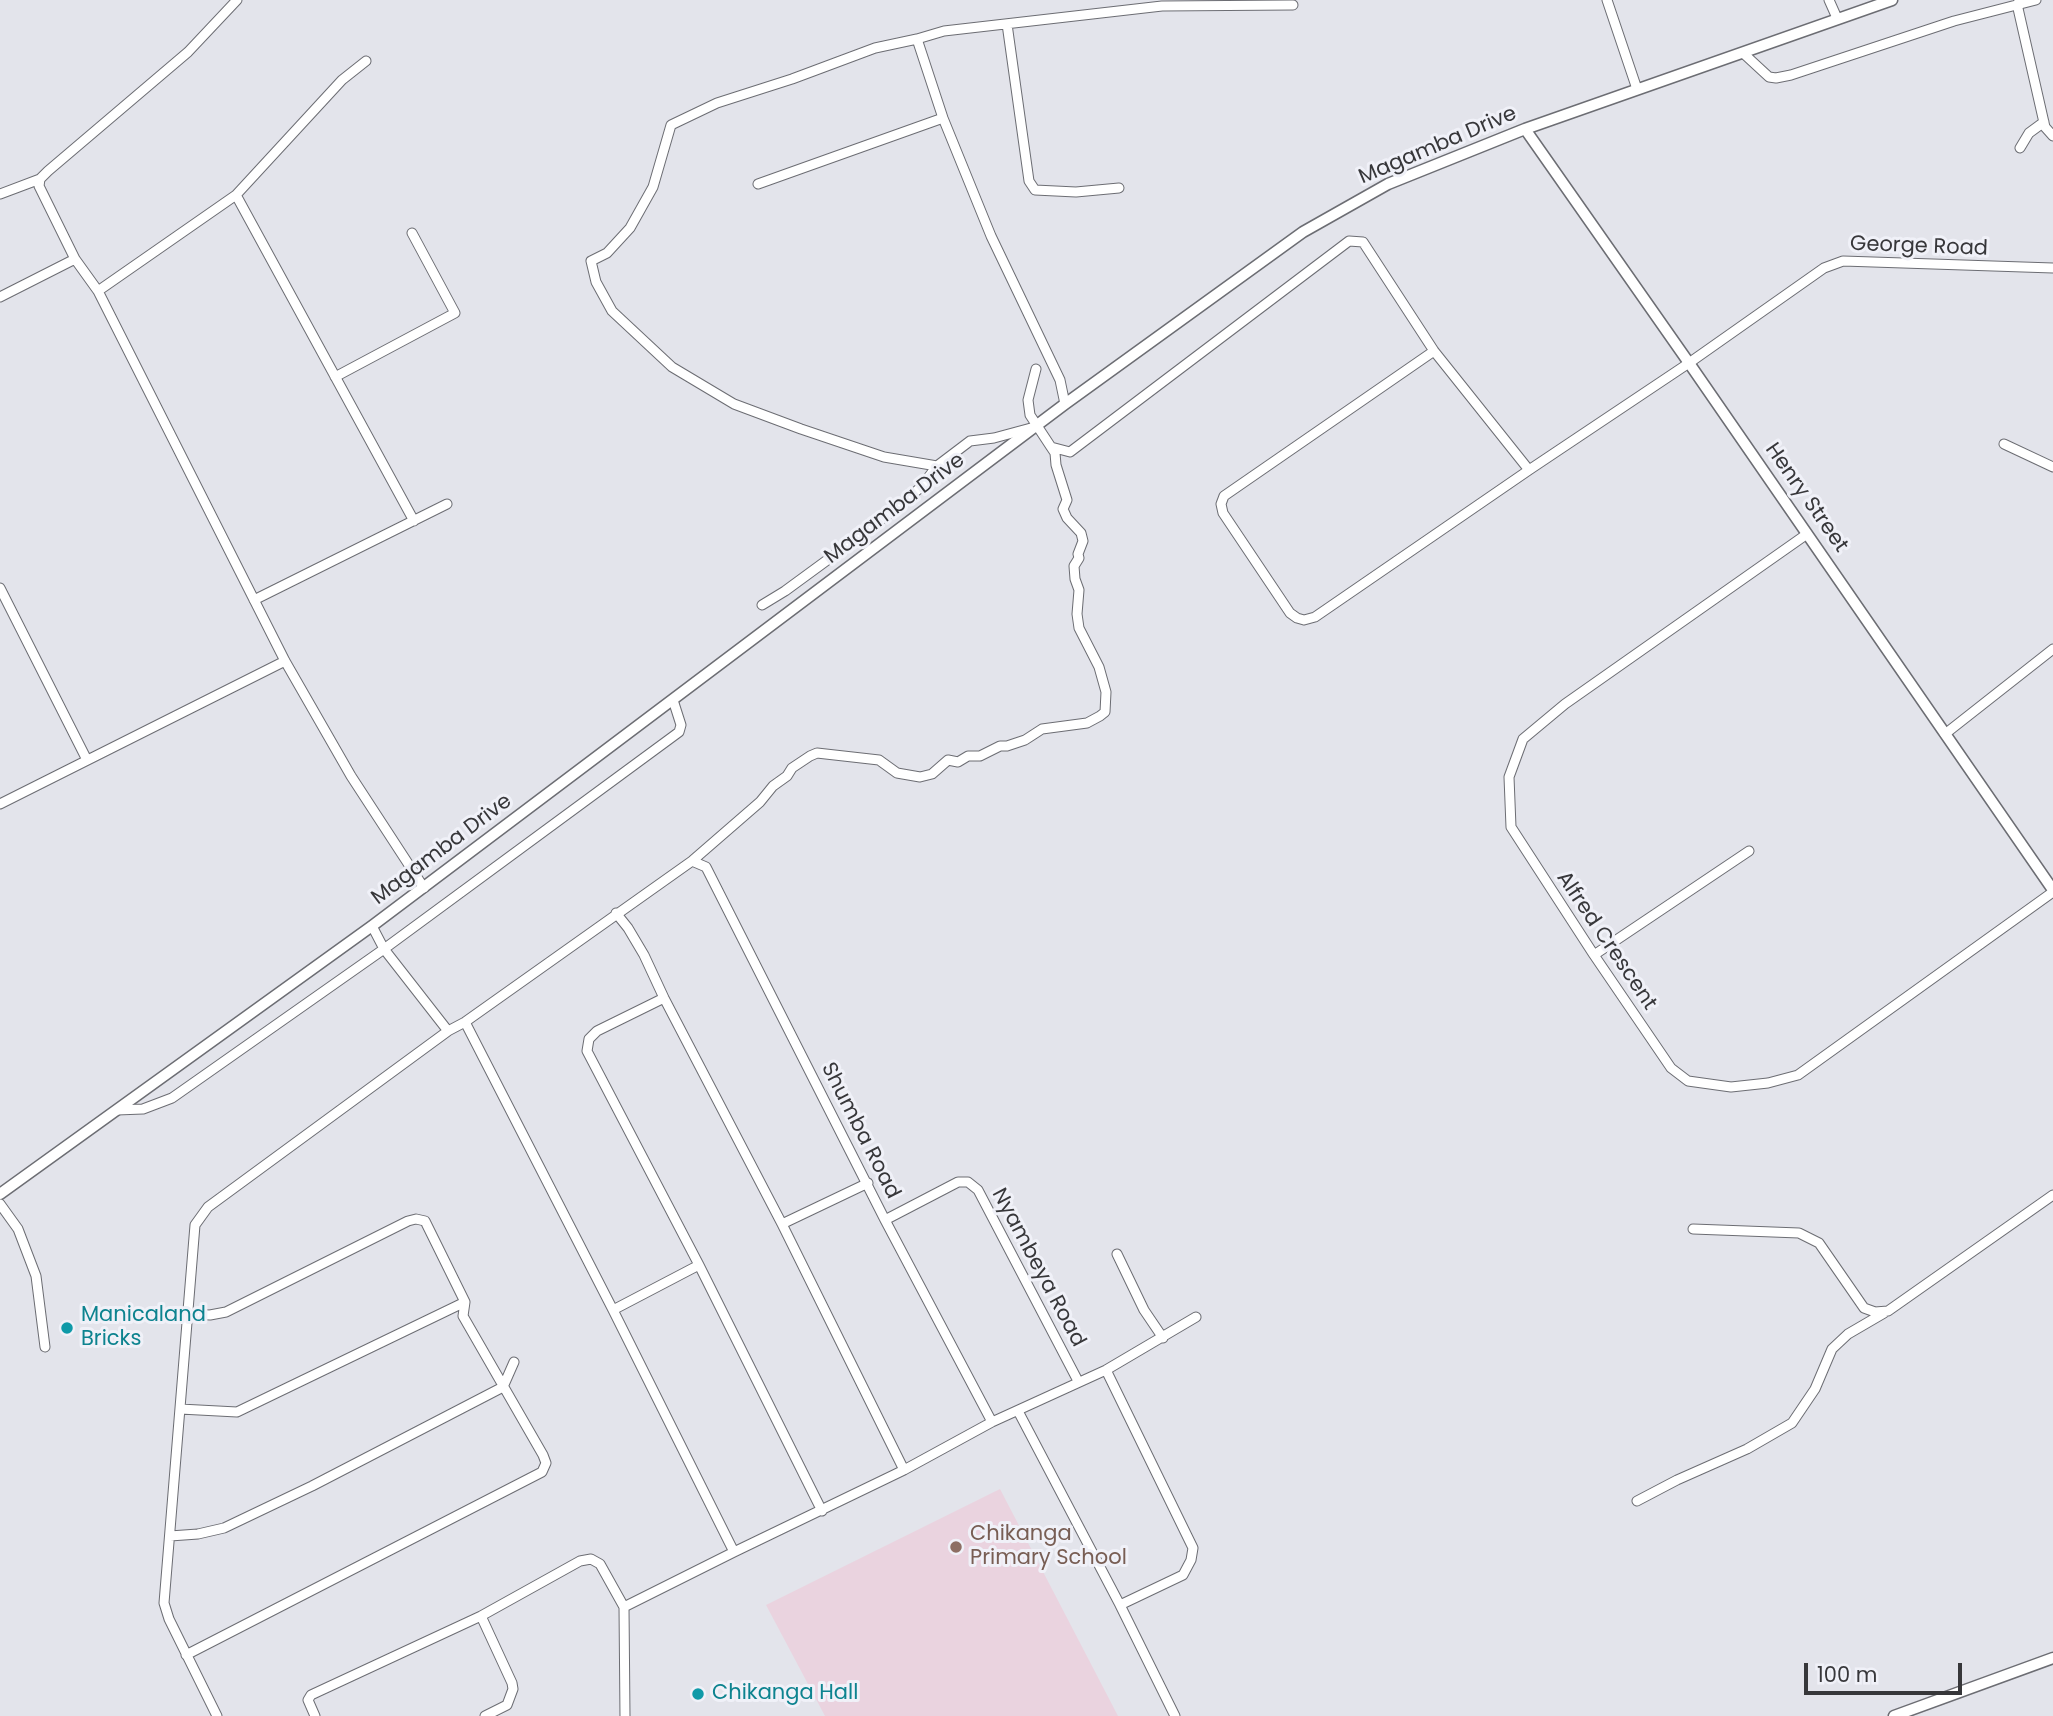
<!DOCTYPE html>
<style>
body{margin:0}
#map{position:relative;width:2053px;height:1716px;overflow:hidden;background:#e3e4eb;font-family:Poppins,sans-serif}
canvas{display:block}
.scale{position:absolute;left:1804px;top:1663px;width:158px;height:32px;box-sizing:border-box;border:4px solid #37373a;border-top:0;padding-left:9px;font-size:21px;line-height:24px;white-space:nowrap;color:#37373a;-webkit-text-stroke:5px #f0f1f8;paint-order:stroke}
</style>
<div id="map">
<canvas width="2053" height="1716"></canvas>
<div class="scale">100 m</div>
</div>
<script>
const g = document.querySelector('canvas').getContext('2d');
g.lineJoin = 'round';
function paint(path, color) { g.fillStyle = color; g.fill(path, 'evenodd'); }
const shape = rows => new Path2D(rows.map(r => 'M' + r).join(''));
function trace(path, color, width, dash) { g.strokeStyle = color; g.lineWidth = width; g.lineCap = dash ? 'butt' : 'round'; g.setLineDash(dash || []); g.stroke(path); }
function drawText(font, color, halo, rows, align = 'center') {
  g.font = font + ' Poppins,sans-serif'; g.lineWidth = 6; g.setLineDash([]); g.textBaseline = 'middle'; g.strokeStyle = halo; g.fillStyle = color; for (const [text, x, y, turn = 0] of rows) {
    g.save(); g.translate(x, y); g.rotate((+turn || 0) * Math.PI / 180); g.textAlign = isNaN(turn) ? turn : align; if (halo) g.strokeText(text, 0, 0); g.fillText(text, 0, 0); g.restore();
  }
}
const education = shape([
 [1000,1489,1118,1716,825,1716,766,1605]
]);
const minor = shape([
 [237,0,188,52,48,171,40,179,39,186,75,259,98,291,285,661,351,776,424,888],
 [1607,0,1637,89],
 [1829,0,1837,18],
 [2017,4,2045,127,2053,136],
 [1007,24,1029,181,1035,190,1076,192,1119,188],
 [917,39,875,48,792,79,717,103,671,125,653,187,630,228,607,253,591,261,596,282,612,311,672,367,734,404,801,429,884,457,937,466,970,441,994,438,1031,428],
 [1743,53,1769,77,1776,78,1791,75,1954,21,2036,0],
 [2020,148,2029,133,2044,122],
 [758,184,943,118],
 [0,194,40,179],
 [236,195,342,80,366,61],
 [98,291,236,195,414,521],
 [0,297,75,259],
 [1434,351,1224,496,1221,504,1223,513,1290,613,1297,618,1304,620,1315,617,1529,470,1689,363,1824,268,1843,261,2053,268],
 [1036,369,1028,400,1030,415,1051,447,1070,452,1349,241,1363,242,1434,351,1529,470],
 [335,377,455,313,412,233],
 [1065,404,1060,380,991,236,943,118,917,39,944,31,1162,6,1293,5],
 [2004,444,2053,467],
 [1807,534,1565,704,1523,739,1509,777,1511,827,1594,955,1671,1068,1688,1081,1731,1087,1768,1083,1798,1075,2053,892],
 [0,588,87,760],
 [254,600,447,504],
 [762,605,785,591,871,528,920,488,937,466],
 [1945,734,2053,649],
 [0,804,285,661],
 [692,861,706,867,885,1220,992,1422],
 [616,913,628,928,644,955,664,998,782,1224,904,1470],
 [372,926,384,949,448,1031],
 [1594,955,1749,851],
 [664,998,597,1031,589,1039,587,1051,699,1265,822,1511],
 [465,1022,613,1310,734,1552],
 [117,1110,143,1109,172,1098,384,949,679,732,681,725,673,700],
 [0,1204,18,1229,36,1276,45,1347],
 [885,1220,958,1182,968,1182,978,1190,1078,1381],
 [782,1224,868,1183],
 [1693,1229,1799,1233,1819,1243,1864,1308,1875,1312,1888,1311,2053,1195],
 [1117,1254,1144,1310,1163,1338],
 [613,1310,699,1265],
 [1106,1370,1193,1548,1191,1560,1183,1575,1120,1605],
 [180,1409,237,1412,465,1302],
 [1018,1411,1120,1605,1175,1716],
 [1637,1501,1677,1480,1747,1449,1792,1423,1815,1389,1832,1349,1848,1334,1884,1313],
 [170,1536,198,1534,224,1528,312,1486,503,1387,514,1362],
 [186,1655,542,1472,546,1463,543,1455,463,1316,465,1302,425,1221,416,1219,408,1221,226,1312,210,1315,188,1314],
 [217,1716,169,1619,164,1603,195,1225,208,1207,448,1031,465,1022,692,861,760,802,773,786,787,776,792,768,810,756,817,753,879,760,897,773,920,777,932,774,948,760,958,762,968,756,980,756,1000,746,1007,746,1025,740,1042,729,1087,723,1100,716,1105,712,1106,692,1099,667,1079,628,1077,614,1079,590,1075,579,1074,566,1079,558,1078,554,1083,541,1081,533,1067,518,1063,509,1067,500,1056,465,1055,453,1051,447],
 [315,1716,308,1700,311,1695,481,1616],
 [485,1716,507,1705,513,1689,512,1683,481,1616,580,1561,591,1559,600,1564,624,1607],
 [625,1716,624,1607,734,1552,904,1470,992,1422,1106,1370,1196,1317]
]);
const tertiary = shape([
 [1525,129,1689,363,2053,890],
 [0,1194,372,926,1065,404,1303,232,1388,184,1525,129,1892,0],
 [1894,1716,2053,1658]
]);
const markers = [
 [67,1328,7,"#0f9aa8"],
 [956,1547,7,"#8d6e63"],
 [698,1694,7,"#0f9aa8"]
];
const streetNames = [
 ["Magamba Drive",1438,146,-23],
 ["George Road",1919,247,2],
 ["Henry Street",1806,498,55],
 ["Magamba Drive",895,509,-37],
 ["Magamba Drive",442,850,-37],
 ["Alfred Crescent",1606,941,56],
 ["Shumba Road",860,1131,63],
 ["Nyambeya Road",1038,1268,62]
];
const cultureNames = [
 ["Manicaland",81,1316],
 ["Bricks",81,1340],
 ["Chikanga Hall",712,1694]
];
const educationNames = [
 ["Chikanga",970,1535],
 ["Primary School",970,1559]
];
paint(education, '#ead3df');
trace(minor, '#6c6d73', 11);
trace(tertiary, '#6c6d73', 13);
trace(minor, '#fff', 9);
trace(tertiary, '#fff', 10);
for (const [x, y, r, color] of markers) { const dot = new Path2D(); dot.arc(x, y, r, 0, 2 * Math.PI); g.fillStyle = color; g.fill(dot); trace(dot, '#f0f1f8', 2.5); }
drawText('21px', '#37373a', '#f0f1f8', streetNames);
drawText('21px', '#0d838f', '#f0f1f8', cultureNames, 'left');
drawText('21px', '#785e54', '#f0f1f8', educationNames, 'left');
</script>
